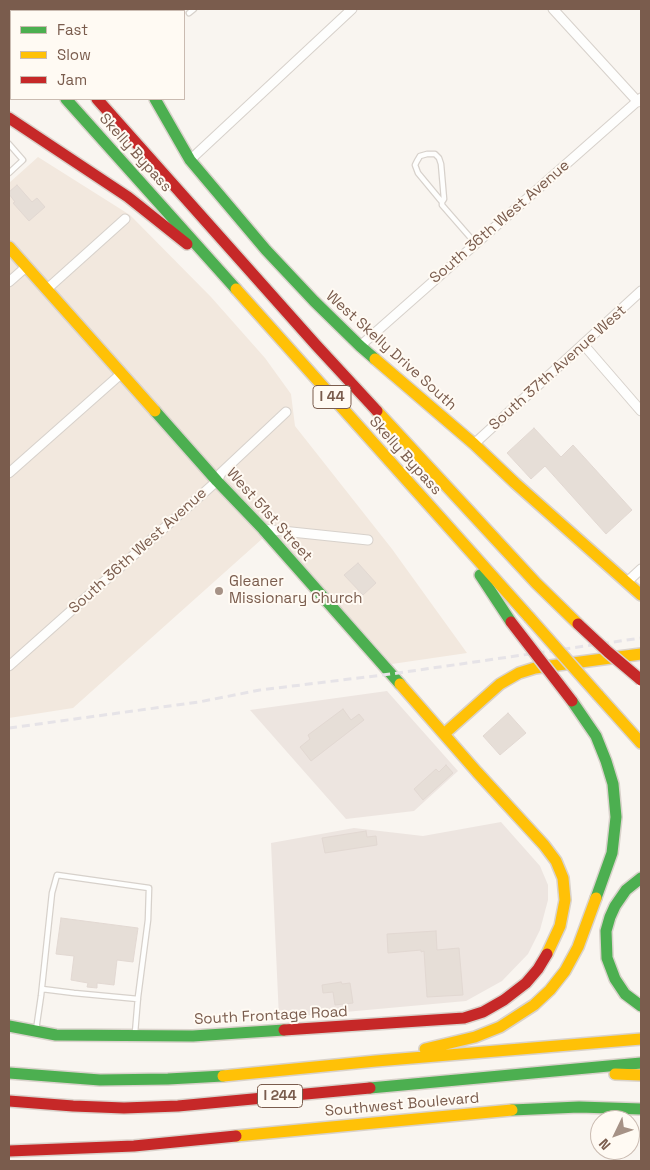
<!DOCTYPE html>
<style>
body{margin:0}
#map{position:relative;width:650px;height:1170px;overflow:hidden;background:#f9f5f0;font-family:"Space Grotesk",sans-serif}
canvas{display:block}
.frame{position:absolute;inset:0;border:10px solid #7a5c4d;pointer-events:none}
.legend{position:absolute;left:10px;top:10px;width:175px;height:90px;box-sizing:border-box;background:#fffaf3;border:1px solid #cabbb1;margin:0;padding:6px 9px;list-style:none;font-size:15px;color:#7a5c4d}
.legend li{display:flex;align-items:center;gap:10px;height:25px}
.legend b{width:25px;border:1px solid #cabbb1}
.north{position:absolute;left:590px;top:1110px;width:50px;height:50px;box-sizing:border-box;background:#fffaf3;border:1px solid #cabbb1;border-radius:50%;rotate:228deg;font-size:14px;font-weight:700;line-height:20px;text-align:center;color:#7a5c4d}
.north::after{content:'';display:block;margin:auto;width:18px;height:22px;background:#a69286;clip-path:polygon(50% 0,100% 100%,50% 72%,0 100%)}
</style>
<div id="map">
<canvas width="650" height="1170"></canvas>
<div class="frame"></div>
<ul class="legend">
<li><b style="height:6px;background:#4caf50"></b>Fast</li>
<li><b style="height:6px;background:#ffc107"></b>Slow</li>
<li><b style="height:6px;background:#c62828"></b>Jam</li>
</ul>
<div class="north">N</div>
</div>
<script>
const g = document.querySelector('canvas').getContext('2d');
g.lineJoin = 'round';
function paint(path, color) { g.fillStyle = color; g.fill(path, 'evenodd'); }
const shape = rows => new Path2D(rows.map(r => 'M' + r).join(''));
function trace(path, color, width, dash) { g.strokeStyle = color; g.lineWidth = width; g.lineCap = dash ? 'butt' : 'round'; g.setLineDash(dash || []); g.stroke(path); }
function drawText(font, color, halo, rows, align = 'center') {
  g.font = font + ' "Space Grotesk",sans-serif'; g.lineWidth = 4; g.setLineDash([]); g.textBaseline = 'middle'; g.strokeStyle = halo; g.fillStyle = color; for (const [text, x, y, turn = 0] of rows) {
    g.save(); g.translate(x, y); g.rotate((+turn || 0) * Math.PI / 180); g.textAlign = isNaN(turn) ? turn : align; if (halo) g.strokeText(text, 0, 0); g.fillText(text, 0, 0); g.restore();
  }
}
const residential = shape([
 [38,157,130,215,211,297,265,358,291,394,295,426,392,549,467,653,392,664,272,530,73,708,9,718,9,183]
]);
const industrial = shape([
 [387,691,458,771,414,811,346,819,250,710],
 [501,822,540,866,548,885,548,900,540,930,528,954,502,981,466,1001,279,1018,271,843,354,828,423,836]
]);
const building = shape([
 [17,185,32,202,37,198,45,207,29,221,13,203,15,202,9,194,9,192,17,185],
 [534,428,561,457,573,445,632,510,606,534,545,466,531,479,507,453,534,428],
 [358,563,376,583,363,595,344,575,358,563],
 [343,709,351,720,359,714,364,720,311,761,300,747,310,739,308,735,343,709],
 [508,713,526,733,500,755,483,736,508,713],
 [446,765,453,773,423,800,414,789,436,769,439,772,446,765],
 [366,831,367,837,376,836,377,845,325,853,322,838,366,831],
 [61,918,138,928,133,962,117,960,114,985,97,983,97,988,87,987,88,983,71,980,74,956,56,954,61,918],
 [436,931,437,950,459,948,463,995,427,997,424,951,421,952,421,950,388,953,387,934,436,931],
 [341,982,342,984,350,983,353,1003,335,1005,333,992,323,993,322,985,341,982]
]);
const lane = shape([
 [145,11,148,9],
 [189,13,194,9],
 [9,144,23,160,9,173],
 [442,202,444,199,441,164,439,158,435,154,427,154,420,156,417,161,415,165,418,173,442,202,442,205,476,244],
 [42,989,74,993,138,999],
 [36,1030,41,996,52,893,57,875,149,888,148,920,138,997,135,1033]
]);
const street = shape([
 [553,9,638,102],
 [190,160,352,9],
 [9,282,26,267],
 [47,289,125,219],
 [583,344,641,411],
 [360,346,641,98],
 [474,444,641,291],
 [9,473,122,373],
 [263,529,368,540],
 [627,582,641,569],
 [9,666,217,481,221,473,286,412]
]);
const fast = shape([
 [104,9,106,11],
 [85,11,88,9],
 [9,35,11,38],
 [66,99,236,289],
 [155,99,190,160,266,250,314,301,360,346,375,359],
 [155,411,217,481,263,529,400,684],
 [480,575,511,622],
 [572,701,596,736,606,761,613,784,616,817,612,853,596,898],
 [641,878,626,890,615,906,610,917,606,931,607,958,615,979,625,994,641,1006],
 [9,1026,56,1035,193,1036,284,1030],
 [9,1073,100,1080,168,1079,223,1076],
 [370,1088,641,1063],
 [512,1110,579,1107,641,1109]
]);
const slow = shape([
 [9,80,11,78],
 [9,247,155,411],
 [236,289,529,617],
 [375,359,474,444,515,483,641,595],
 [377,411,536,583,578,624],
 [400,684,477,772,544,845,556,861,563,878,565,900,560,926,547,954],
 [598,695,641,743],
 [444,734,500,684,519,673,535,668,641,654],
 [425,1049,475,1037,500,1027,534,1005,550,990,565,971,578,947,596,898],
 [615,1074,641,1075],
 [223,1076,376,1061,641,1039],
 [236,1136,512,1110]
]);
const jam = shape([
 [17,9,19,11],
 [97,99,316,345,377,411],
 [9,118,128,197,187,244],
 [284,1030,464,1018,483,1012,504,1000,526,983,538,969,547,954],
 [9,1101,73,1106,124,1108,178,1106,370,1088],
 [9,1151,134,1146,236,1136]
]);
const rail = shape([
 [9,728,199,702,260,690,391,674,641,638]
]);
const slowBridge = shape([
 [529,617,598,695]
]);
const jamBridge = shape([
 [511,622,572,701],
 [578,624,608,652,641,680]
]);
const markers = [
 [219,591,5,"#a69286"]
];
const shields = [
 [332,397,38],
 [280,1096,45]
];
const shieldNames = [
 ["I 44",332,397],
 ["I 244",280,1096]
];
const streetNames = [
 ["Skelly Bypass",135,153,48],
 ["South 36th West Avenue",500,222,-41],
 ["West Skelly Drive South",391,351,42],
 ["South 37th Avenue West",558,368,-42],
 ["Skelly Bypass",405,456,48],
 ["West 51st Street",269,515,48],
 ["South 36th West Avenue",138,551,-42],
 ["South Frontage Road",271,1016,-3],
 ["Southwest Boulevard",402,1105,-5]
];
const poiNames = [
 ["Gleaner",229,582],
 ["Missionary Church",229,599]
];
paint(residential, '#f2e8de');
paint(industrial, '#ede5e0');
paint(building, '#e6ded7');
trace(building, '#e2d8d2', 1);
trace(lane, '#d7d1cb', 7);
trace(street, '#d7d1cb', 11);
trace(fast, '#d9d2cb', 14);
trace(slow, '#d9d2cb', 14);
trace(jam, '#d9d2cb', 14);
trace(lane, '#fefefd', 4.5);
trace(street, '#fefefd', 9);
trace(fast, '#4caf50', 11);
trace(slow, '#ffc107', 11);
trace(jam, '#c62828', 11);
trace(rail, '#e6e3e7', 3, [8, 5]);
trace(slowBridge, '#dad1cc', 14, []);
trace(jamBridge, '#dad1cc', 14, []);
trace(slowBridge, '#ffc107', 11);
trace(jamBridge, '#c62828', 11);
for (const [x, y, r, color] of markers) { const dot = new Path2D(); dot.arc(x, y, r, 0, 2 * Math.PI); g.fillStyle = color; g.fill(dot); trace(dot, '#fffaf3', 2); }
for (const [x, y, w] of shields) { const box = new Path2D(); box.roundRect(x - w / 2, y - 11.5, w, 23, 4); g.fillStyle = '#fffaf3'; g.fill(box); trace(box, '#7a5c4d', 1); }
drawText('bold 14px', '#7a5c4d', null, shieldNames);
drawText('15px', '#7a5c4d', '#fffaf3', streetNames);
drawText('15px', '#7a5c4d', '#fffaf3', poiNames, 'left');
</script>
